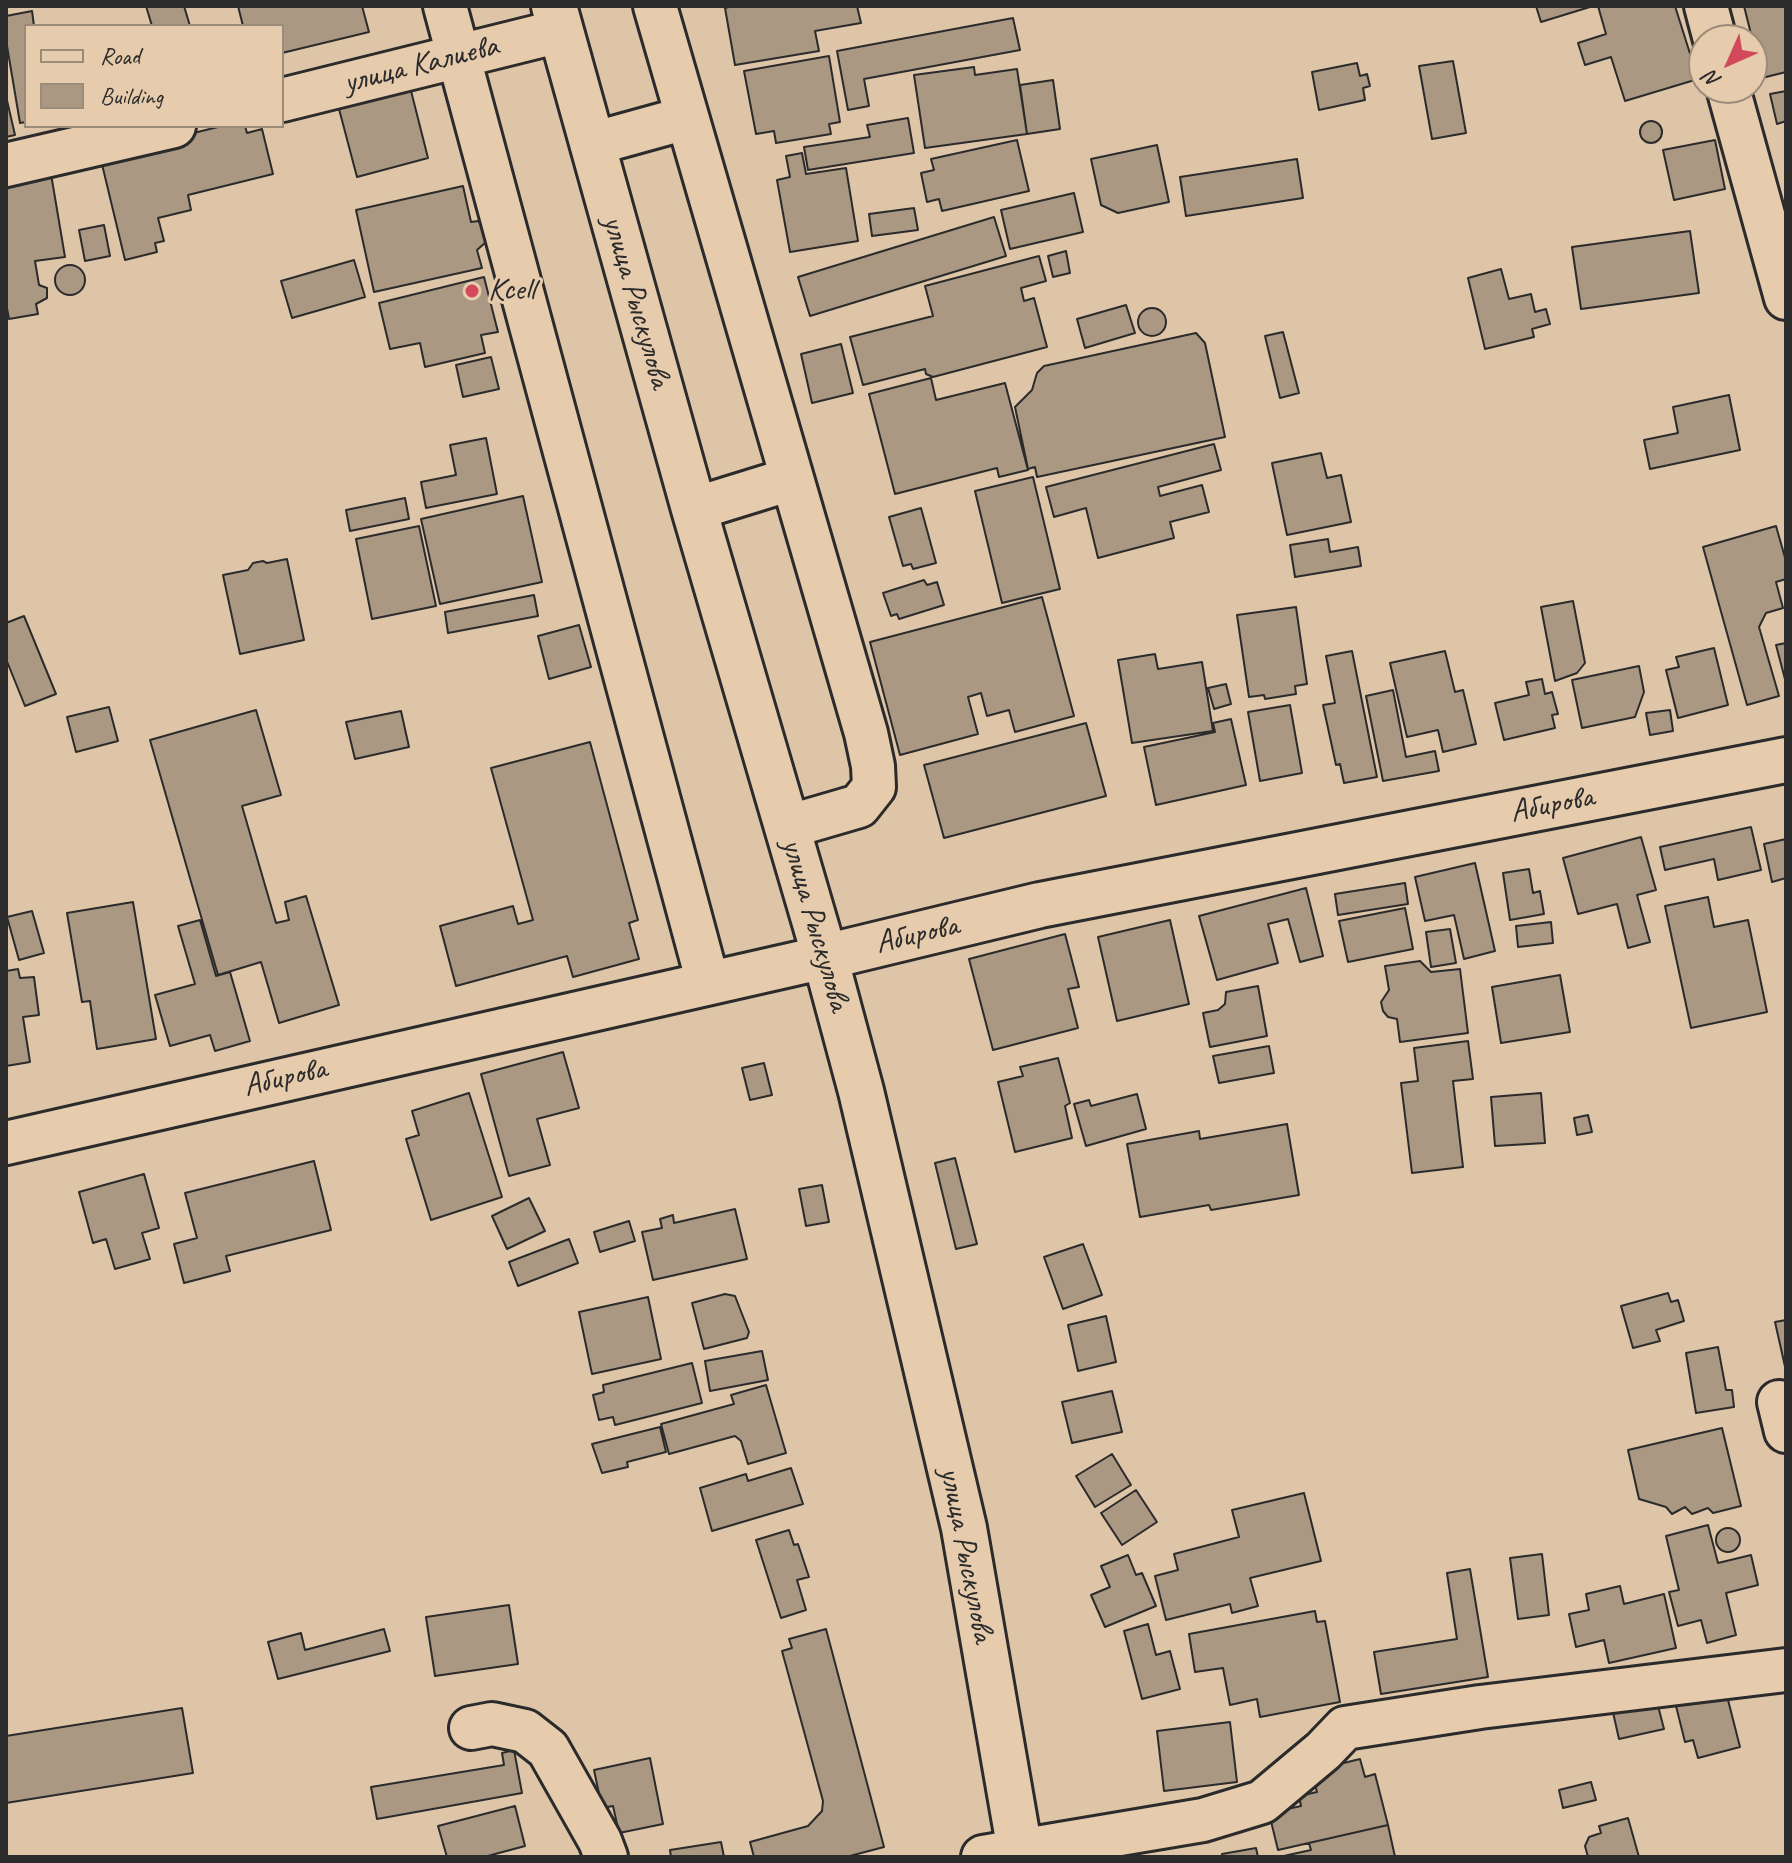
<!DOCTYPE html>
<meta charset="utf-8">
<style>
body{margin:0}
#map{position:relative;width:1792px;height:1863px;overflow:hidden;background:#dfc5a8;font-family:Caveat,sans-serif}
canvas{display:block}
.frame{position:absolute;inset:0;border:8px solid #2b2b2b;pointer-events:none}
.legend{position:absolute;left:24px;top:24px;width:260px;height:104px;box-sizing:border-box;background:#e6cbad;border:2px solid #9b8b79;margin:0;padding:10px 14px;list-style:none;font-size:24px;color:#2b2b2b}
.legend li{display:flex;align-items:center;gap:16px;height:40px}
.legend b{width:40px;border:2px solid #9b8b79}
.north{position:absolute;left:1688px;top:24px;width:80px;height:80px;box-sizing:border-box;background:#e6cbad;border:2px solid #9b8b79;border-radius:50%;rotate:225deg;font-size:22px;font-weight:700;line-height:32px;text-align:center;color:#2b2b2b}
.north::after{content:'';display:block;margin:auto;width:28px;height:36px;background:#d1495b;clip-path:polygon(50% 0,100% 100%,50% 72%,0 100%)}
</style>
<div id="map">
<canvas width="1792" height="1863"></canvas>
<div class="frame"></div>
<ul class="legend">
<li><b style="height:10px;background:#e6cbad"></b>Road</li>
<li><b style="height:22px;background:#aa9883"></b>Building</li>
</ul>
<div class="north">N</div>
</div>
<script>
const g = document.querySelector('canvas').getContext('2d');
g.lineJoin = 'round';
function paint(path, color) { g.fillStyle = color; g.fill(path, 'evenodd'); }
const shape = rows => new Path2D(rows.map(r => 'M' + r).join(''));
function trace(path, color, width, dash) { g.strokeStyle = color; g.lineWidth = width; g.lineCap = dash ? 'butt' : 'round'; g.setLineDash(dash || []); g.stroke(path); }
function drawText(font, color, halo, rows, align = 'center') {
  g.font = font + ' Caveat,sans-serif'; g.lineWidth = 6; g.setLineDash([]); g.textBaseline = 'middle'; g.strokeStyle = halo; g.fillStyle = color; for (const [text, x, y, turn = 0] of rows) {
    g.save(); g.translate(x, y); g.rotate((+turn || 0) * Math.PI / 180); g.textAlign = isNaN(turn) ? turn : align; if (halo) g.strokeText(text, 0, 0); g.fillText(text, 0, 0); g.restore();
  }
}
const building = shape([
 [146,6,184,6,190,26,152,26,146,6],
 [238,6,362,6,369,32,282,53,282,26,243,26,238,6],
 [733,6,857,6,861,23,815,31,819,51,735,65,725,8,733,6],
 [1536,6,1593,6,1541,22,1536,6],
 [1598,6,1675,6,1698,79,1625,101,1611,57,1585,65,1578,43,1606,34,1598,6],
 [1744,6,1786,6,1786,72,1762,78,1744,6],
 [32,11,34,26,26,26,26,122,20,123,6,40,6,16,32,11],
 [1013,18,1020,50,864,79,869,106,848,110,837,51,1013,18],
 [829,56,840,122,829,124,831,134,776,143,774,131,756,134,744,71,829,56],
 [1453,61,1466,133,1432,139,1419,66,1453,61],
 [1357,63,1360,76,1367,74,1370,86,1363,88,1365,100,1319,110,1312,72,1357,63],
 [974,67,975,75,1017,69,1027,134,925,148,914,75,974,67],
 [408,79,428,158,357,177,339,109,347,107,344,96,408,79],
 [1053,80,1060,129,1027,134,1020,85,1053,80],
 [1786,91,1786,121,1777,124,1770,94,1786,91],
 [6,96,15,135,6,137,6,96],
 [908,118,914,153,808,170,804,147,870,137,867,125,908,118],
 '1640 132a11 11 0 1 1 22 0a11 11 0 1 1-22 0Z',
 [222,126,245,126,247,133,262,129,273,174,188,195,191,210,158,218,164,241,155,243,157,252,125,260,100,156,222,126],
 [1017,140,1029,191,942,211,939,199,927,202,921,173,934,170,931,159,1017,140],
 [1715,140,1725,189,1674,200,1663,150,1715,140],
 [1157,145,1169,202,1118,213,1101,205,1091,159,1157,145],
 [802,153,806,174,846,168,858,241,790,252,777,180,790,177,786,156,802,153],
 [1297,159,1303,198,1186,216,1180,177,1297,159],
 [50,168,65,257,35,261,39,285,47,288,47,298,36,304,38,314,9,319,6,303,6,189,9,188,7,175,50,168],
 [463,186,471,222,478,221,483,226,486,242,477,250,482,268,374,292,356,210,463,186],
 [1074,193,1083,232,1010,249,1001,210,1074,193],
 [914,208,918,230,872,236,869,214,914,208],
 [994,217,1006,256,810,316,798,277,994,217],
 [104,225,110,256,85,261,79,230,104,225],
 [1690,231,1699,293,1581,309,1572,247,1690,231],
 [1066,251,1070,273,1053,277,1048,256,1066,251],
 [1039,256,1046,281,1021,288,1024,301,1034,298,1047,347,933,377,926,374,925,369,863,385,850,337,933,316,925,286,1039,256],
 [354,260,365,297,292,318,281,281,354,260],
 '55 280a15 15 0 1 1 30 0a15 15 0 1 1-30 0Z',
 [1501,269,1509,299,1531,294,1535,312,1546,309,1550,324,1532,329,1534,337,1485,349,1468,278,1501,269],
 [484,277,498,332,481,335,485,353,425,367,420,343,390,349,379,303,484,277],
 [1126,305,1135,333,1085,348,1077,319,1126,305],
 '1138 322a14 14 0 1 1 28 0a14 14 0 1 1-28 0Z',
 [1283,332,1299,393,1280,398,1265,336,1283,332],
 [1196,333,1205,343,1225,437,1037,477,1035,467,1028,469,1015,407,1032,390,1037,373,1044,366,1196,333],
 [841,344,853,393,812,403,801,354,841,344],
 [491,357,499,389,463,397,456,365,491,357],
 [931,378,936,400,1005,383,1028,470,999,477,997,468,895,494,869,394,931,378],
 [1729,395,1740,450,1650,469,1644,440,1678,433,1673,407,1729,395],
 [486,438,497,494,426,508,421,482,456,475,450,445,486,438],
 [1214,444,1221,470,1158,487,1160,496,1202,485,1209,512,1170,522,1174,538,1098,558,1086,508,1054,517,1046,487,1214,444],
 [1321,453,1327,478,1341,475,1351,522,1287,535,1272,463,1321,453],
 [1033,477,1060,589,1002,603,975,491,1033,477],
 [523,496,542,582,440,604,421,519,523,496],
 [405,498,409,519,350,531,346,510,405,498],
 [921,508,936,563,913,569,911,564,903,566,889,517,921,508],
 [419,526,436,606,372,619,356,539,419,526],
 [1776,526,1786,561,1786,579,1776,582,1783,608,1766,613,1759,627,1779,696,1747,705,1703,547,1776,526],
 [1328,539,1330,552,1358,547,1361,566,1295,577,1290,545,1328,539],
 [287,559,304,640,240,654,223,575,248,570,253,563,263,561,267,563,287,559],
 [924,580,927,585,937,582,944,605,899,619,897,614,891,616,883,593,924,580],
 [534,595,538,616,448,633,445,612,534,595],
 [1042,597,1074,716,1015,732,1009,710,987,716,981,693,968,697,978,734,900,755,870,642,1042,597],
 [1573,601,1585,663,1577,673,1555,681,1541,607,1573,601],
 [1296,607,1307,684,1295,686,1296,694,1265,699,1264,695,1249,697,1237,615,1296,607],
 [24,616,56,694,25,706,6,659,6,623,24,616],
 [579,625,591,667,549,679,538,636,579,625],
 [1786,643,1786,683,1776,645,1786,643],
 [1714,648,1728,705,1678,718,1666,670,1679,667,1676,657,1714,648],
 [1352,651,1377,777,1344,783,1340,764,1336,765,1323,705,1335,703,1326,656,1352,651],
 [1445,651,1455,692,1463,690,1476,744,1443,752,1438,730,1407,737,1390,663,1445,651],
 [1155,654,1158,669,1202,662,1213,731,1132,743,1118,660,1155,654],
 [1639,666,1644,692,1635,717,1582,728,1572,680,1639,666],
 [1542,679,1545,694,1552,692,1558,714,1552,715,1555,728,1504,740,1495,703,1529,695,1526,682,1542,679],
 [1226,684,1231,704,1214,709,1208,688,1226,684],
 [1393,690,1406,757,1435,751,1439,771,1383,781,1366,696,1393,690],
 [1290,705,1302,773,1260,781,1248,712,1290,705],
 [109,707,118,741,76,752,67,717,109,707],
 [256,710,281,795,242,806,276,923,289,920,285,902,306,896,339,1005,279,1023,261,962,218,975,150,740,256,710],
 [1670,710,1673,731,1650,735,1646,713,1670,710],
 [401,711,409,747,355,759,346,722,401,711],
 [1231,719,1246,785,1156,805,1144,747,1215,732,1213,723,1231,719],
 [1086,723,1106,796,944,838,924,765,1086,723],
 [590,742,638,920,629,923,639,959,573,977,567,956,456,986,440,926,513,906,518,924,533,920,491,768,590,742],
 [1751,827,1761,870,1718,880,1714,859,1665,870,1660,847,1751,827],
 [1641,837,1656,890,1637,895,1650,942,1628,948,1617,904,1578,914,1563,858,1641,837],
 [1786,839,1786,878,1772,882,1764,844,1786,839],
 [1475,863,1495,951,1464,959,1454,915,1425,921,1415,877,1475,863],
 [1529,869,1533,893,1540,891,1544,914,1510,920,1503,873,1529,869],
 [1405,883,1408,904,1338,915,1335,894,1405,883],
 [1306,888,1323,956,1300,962,1288,919,1268,924,1278,963,1217,980,1199,916,1306,888],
 [1708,897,1714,927,1748,920,1767,1012,1691,1028,1665,906,1708,897],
 [133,902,156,1039,97,1049,90,1001,82,1002,67,913,133,902],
 [1405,908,1413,949,1348,962,1339,921,1405,908],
 [32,911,44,953,19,960,7,917,32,911],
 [200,920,216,976,230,972,250,1041,215,1051,210,1035,170,1046,155,995,195,984,178,926,200,920],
 [1170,920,1189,1004,1117,1021,1098,937,1170,920],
 [1551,922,1553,943,1518,947,1516,926,1551,922],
 [1450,929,1456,963,1431,967,1426,932,1450,929],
 [1065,934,1079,987,1068,989,1078,1028,993,1050,969,959,1065,934],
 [1420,961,1431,972,1460,969,1468,1033,1400,1042,1397,1019,1388,1017,1383,1011,1381,1002,1389,990,1385,966,1420,961],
 [18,969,20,978,34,977,39,1015,23,1017,30,1062,6,1066,6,971,18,969],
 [1560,975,1570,1032,1501,1043,1492,987,1560,975],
 [1258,986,1267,1036,1210,1047,1203,1013,1218,1010,1225,1004,1226,992,1258,986],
 [1468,1041,1473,1079,1453,1081,1463,1167,1412,1173,1401,1083,1418,1081,1414,1048,1468,1041],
 [1269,1046,1274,1073,1219,1083,1213,1056,1269,1046],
 [563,1052,579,1108,537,1119,550,1165,509,1176,481,1074,563,1052],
 [1058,1058,1070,1103,1065,1106,1072,1138,1015,1152,998,1082,1023,1076,1020,1067,1058,1058],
 [764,1063,772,1095,750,1100,742,1068,764,1063],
 [469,1093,502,1197,431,1220,406,1139,419,1135,412,1111,469,1093],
 [1541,1093,1545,1143,1495,1146,1491,1097,1541,1093],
 [1137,1094,1146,1129,1086,1146,1074,1104,1089,1100,1091,1106,1137,1094],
 [1588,1115,1592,1132,1577,1135,1574,1118,1588,1115],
 [1287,1124,1299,1195,1211,1210,1209,1205,1140,1217,1127,1144,1199,1131,1200,1139,1287,1124],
 [955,1158,977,1244,956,1249,935,1163,955,1158],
 [314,1161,331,1230,226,1256,230,1271,184,1283,174,1244,197,1238,185,1193,314,1161],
 [144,1174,159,1228,142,1233,150,1259,115,1269,106,1239,93,1243,79,1192,144,1174],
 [822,1185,829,1222,806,1226,799,1189,822,1185],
 [529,1198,545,1231,507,1249,492,1216,529,1198],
 [735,1209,747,1259,653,1280,642,1232,662,1228,660,1219,673,1215,674,1223,735,1209],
 [629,1221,635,1241,600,1252,594,1232,629,1221],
 [569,1239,578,1263,518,1286,509,1262,569,1239],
 [1083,1244,1102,1295,1063,1309,1044,1257,1083,1244],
 [1668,1293,1671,1302,1678,1300,1684,1321,1656,1330,1660,1341,1633,1348,1621,1306,1668,1293],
 [725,1294,735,1296,749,1332,747,1338,704,1349,692,1303,725,1294],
 [648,1297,661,1359,592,1374,579,1312,648,1297],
 [1106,1316,1116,1362,1078,1371,1068,1325,1106,1316],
 [1786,1320,1786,1371,1775,1322,1786,1320],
 [1718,1347,1726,1390,1732,1390,1734,1407,1696,1413,1686,1353,1718,1347],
 [762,1351,768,1380,710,1391,705,1361,762,1351],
 [692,1363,702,1403,615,1425,613,1417,599,1420,593,1395,604,1392,603,1385,692,1363],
 [766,1385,786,1453,748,1464,741,1441,735,1436,669,1454,661,1424,734,1404,731,1395,766,1385],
 [1112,1391,1122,1432,1072,1443,1062,1402,1112,1391],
 [660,1427,666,1452,627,1462,628,1467,602,1473,592,1444,660,1427],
 [1722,1428,1741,1506,1713,1513,1708,1508,1692,1514,1685,1507,1672,1514,1666,1507,1639,1499,1628,1450,1722,1428],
 [1112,1454,1131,1485,1095,1507,1076,1476,1112,1454],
 [791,1468,803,1504,712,1531,700,1488,746,1474,748,1481,791,1468],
 [1136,1490,1157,1522,1122,1545,1101,1513,1136,1490],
 [1304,1493,1321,1561,1250,1578,1258,1606,1232,1613,1230,1604,1166,1620,1155,1576,1178,1570,1174,1554,1239,1537,1232,1510,1304,1493],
 [1708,1525,1718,1563,1751,1555,1758,1585,1726,1593,1736,1635,1707,1643,1701,1620,1678,1626,1669,1592,1679,1590,1666,1536,1708,1525],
 '1716 1540a12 12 0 1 1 24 0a12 12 0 1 1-24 0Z',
 [789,1530,794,1545,798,1544,809,1577,797,1580,806,1610,781,1618,756,1540,789,1530],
 [1542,1554,1549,1615,1518,1619,1510,1558,1542,1554],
 [1128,1555,1136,1575,1142,1573,1156,1606,1105,1627,1091,1595,1110,1587,1101,1566,1128,1555],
 [1470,1569,1488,1677,1381,1694,1374,1652,1457,1639,1447,1573,1470,1569],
 [1620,1586,1624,1604,1664,1594,1676,1648,1609,1663,1604,1640,1576,1647,1569,1614,1589,1610,1586,1594,1620,1586],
 [509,1605,518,1664,435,1676,426,1617,509,1605],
 [1315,1611,1317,1622,1325,1621,1340,1702,1260,1717,1257,1699,1230,1705,1223,1668,1195,1672,1189,1634,1315,1611],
 [1148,1624,1156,1655,1170,1651,1180,1689,1142,1699,1124,1631,1148,1624],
 [384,1629,390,1651,278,1679,268,1642,301,1633,305,1650,384,1629],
 [826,1629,884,1847,846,1857,754,1857,750,1842,808,1826,822,1811,823,1801,782,1651,792,1648,789,1639,826,1629],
 [1726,1692,1740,1747,1698,1758,1693,1740,1685,1742,1676,1706,1726,1692],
 [1656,1698,1664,1729,1619,1739,1612,1708,1656,1698],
 [182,1708,193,1773,6,1803,6,1736,182,1708],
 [1230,1722,1237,1782,1164,1791,1157,1731,1230,1722],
 [514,1750,522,1793,377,1819,371,1787,504,1765,502,1753,514,1750],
 [650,1758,663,1824,619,1833,613,1806,602,1808,594,1770,650,1758],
 [1360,1759,1365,1777,1375,1774,1388,1825,1278,1850,1269,1813,1301,1806,1299,1796,1317,1792,1311,1771,1360,1759],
 [1591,1782,1596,1800,1563,1808,1559,1790,1591,1782],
 [515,1806,525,1846,484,1857,447,1857,438,1826,515,1806],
 [1628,1818,1639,1857,1588,1857,1585,1846,1589,1837,1601,1833,1599,1826,1628,1818],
 [1388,1825,1395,1857,1279,1857,1311,1850,1309,1843,1388,1825],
 [721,1842,724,1857,671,1857,670,1850,721,1842],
 [1256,1848,1258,1857,1222,1857,1222,1854,1256,1848]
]);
const minor = shape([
 [445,6,708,983],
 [655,6,866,733,873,766,874,787,859,806,787,827],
 [1706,6,1715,40],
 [1728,88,1786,298],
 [282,100,560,31],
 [592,144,686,118],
 [6,165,174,126],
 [694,509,791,479],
 [6,1143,825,957],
 [1779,1402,1786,1431],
 [471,1728,492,1724,525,1731,548,1749,600,1841,606,1857],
 [983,1857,1203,1820,1262,1802,1323,1751,1345,1728,1480,1707,1786,1670]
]);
const major = shape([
 [554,6,694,509,825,957,861,1091,964,1528,1021,1857],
 [825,957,1040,905,1786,760]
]);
const markers = [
 [472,291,8,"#d1495b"]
];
const streetNames = [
 ["улица Калиева",421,65,-14],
 ["улица Рыскулова",636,302,74],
 ["Абирова",1552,805,-11],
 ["улица Рыскулова",815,925,74],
 ["Абирова",917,935,-13],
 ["Абирова",285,1078,-13],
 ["улица Рыскулова",966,1555,79]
];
const poiNames = [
 ["Kcell",488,291]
];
paint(building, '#aa9883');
trace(building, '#2b2b2b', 2);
trace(minor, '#2b2b2b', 48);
trace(major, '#2b2b2b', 50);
trace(minor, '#e6cbad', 42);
trace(major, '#e6cbad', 44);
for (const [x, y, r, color] of markers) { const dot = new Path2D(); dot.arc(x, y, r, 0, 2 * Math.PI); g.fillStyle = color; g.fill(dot); trace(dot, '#e6cbad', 3); }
drawText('32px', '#2b2b2b', '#e6cbad', streetNames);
drawText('32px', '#2b2b2b', '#e6cbad', poiNames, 'left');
</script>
